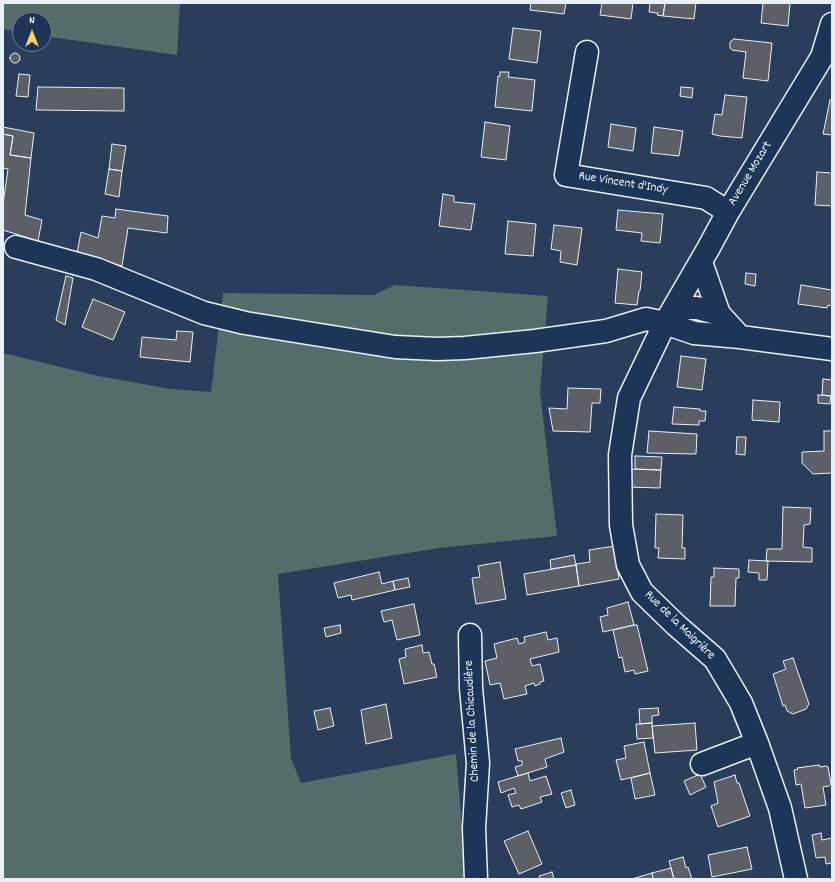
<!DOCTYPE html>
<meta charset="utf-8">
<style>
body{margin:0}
#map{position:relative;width:835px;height:882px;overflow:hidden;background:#2a3d5a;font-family:Dekko,sans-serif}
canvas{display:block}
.frame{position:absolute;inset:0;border:4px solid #e8f1f8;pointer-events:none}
.north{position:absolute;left:12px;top:12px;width:40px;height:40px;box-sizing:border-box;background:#1d3557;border:1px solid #6e8097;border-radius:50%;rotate:0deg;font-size:11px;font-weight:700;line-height:16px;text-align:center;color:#e8f1f8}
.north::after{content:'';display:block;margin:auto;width:14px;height:18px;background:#ffd166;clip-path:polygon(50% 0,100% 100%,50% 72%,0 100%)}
</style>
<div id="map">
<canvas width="835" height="882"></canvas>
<div class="frame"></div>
<div class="north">N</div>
</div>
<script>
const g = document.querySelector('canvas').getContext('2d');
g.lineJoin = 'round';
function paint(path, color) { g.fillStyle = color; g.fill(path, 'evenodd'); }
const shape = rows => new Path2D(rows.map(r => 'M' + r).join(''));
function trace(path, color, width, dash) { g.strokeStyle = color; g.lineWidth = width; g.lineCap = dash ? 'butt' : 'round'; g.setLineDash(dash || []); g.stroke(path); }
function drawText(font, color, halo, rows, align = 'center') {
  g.font = font + ' Dekko,sans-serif'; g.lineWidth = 3; g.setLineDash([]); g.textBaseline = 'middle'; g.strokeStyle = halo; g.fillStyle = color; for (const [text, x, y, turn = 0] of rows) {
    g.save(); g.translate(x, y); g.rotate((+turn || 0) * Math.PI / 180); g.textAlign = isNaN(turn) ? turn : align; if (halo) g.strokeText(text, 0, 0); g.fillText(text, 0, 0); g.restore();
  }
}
const green = shape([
 [3,3,180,3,177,55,44,36,44,20,20,20,20,32,3,29],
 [395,285,548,296,540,392,557,536,439,548,278,574,291,758,301,783,456,754,461,815,467,879,3,879,3,353,98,376,171,389,211,392,223,293,374,295]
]);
const building = shape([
 [531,3,566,3,564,14,530,10,531,3],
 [602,3,633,3,631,19,600,15,602,3],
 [650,3,665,3,663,16,657,15,658,13,649,12,650,3],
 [665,3,696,3,694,19,663,16,665,3],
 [763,3,790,3,788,26,761,23,763,3],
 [513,28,541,31,537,63,509,59,513,28],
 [734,39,772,43,768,81,743,78,746,52,732,50,730,48,730,42,734,39],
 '10 58a5 5 0 1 1 10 0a5 5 0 1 1-10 0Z',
 [500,72,509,72,508,77,535,80,532,111,495,107,498,76,500,76,500,72],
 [19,74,30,75,28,97,16,96,19,74],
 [38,87,124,88,124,111,36,110,38,87],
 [681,87,693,88,692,98,680,96,681,87],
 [725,95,747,97,742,138,720,136,712,134,715,114,722,115,725,95],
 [830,100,832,100,832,135,823,134,830,100],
 [485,122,510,126,506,160,481,157,485,122],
 [611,124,636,128,633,151,608,147,611,124],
 [3,127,34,133,31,158,10,155,13,136,3,134,3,127],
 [654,127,683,131,679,156,651,153,654,127],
 [3,134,13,136,10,155,31,158,25,215,42,220,38,241,3,230,3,204,8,169,3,168,3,134],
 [112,144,126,146,122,171,109,169,112,144],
 [109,169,122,171,119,197,105,194,109,169],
 [817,172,832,173,832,206,815,205,817,172],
 [443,194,454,196,454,202,475,204,471,230,439,226,443,194],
 [116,209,168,216,167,233,128,228,122,266,77,253,81,232,98,238,102,216,115,218,116,209],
 [618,210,663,214,660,243,641,241,642,233,616,230,618,210],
 [508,221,536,224,533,256,505,254,508,221],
 [554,225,582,228,577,265,560,262,561,251,551,249,554,225],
 [618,269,642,272,640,291,639,291,637,305,615,303,618,269],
 [746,273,756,274,755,286,745,284,746,273],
 [66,276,73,278,65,325,56,320,66,276],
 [801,285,832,290,832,306,828,305,827,308,798,304,801,285],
 [93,299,125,312,113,340,82,327,93,299],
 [177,331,193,332,190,362,140,357,142,337,176,340,177,331],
 [681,356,706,359,702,390,677,387,681,356],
 [823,379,832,380,832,396,822,395,823,379],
 [568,388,601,389,600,403,592,403,590,432,553,431,549,408,567,409,568,388],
 [818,395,831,396,830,404,818,403,818,395],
 [753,400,780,402,779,422,752,420,753,400],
 [674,407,700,409,700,411,706,411,705,421,699,421,699,425,672,424,674,407],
 [649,431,697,434,696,454,647,453,649,431],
 [824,431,832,431,832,473,813,474,802,463,802,452,824,451,824,431],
 [737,437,746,437,745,455,736,454,737,437],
 [635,456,662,457,661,470,635,469,635,456],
 [626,469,661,470,660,488,626,487,626,469],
 [783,507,811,508,810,524,804,525,803,547,812,548,812,562,766,561,767,549,782,549,783,507],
 [656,514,683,515,682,548,685,548,685,559,658,558,659,548,655,548,656,514],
 [615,546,619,579,579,586,576,564,590,562,589,550,615,546],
 [574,555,576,565,551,569,550,560,574,555],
 [749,560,768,561,767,580,759,580,759,573,748,572,749,560],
 [500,562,506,599,476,604,472,578,480,577,478,566,500,562],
 [576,565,579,586,527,595,524,574,576,565],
 [714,568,739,569,739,578,736,578,735,606,710,606,711,577,714,577,714,568],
 [379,572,382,584,393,581,395,590,352,600,351,595,338,598,334,583,379,572],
 [408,578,410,587,395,590,393,581,408,578],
 [628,602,634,625,603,632,600,617,608,615,607,608,628,602],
 [414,604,420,635,397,640,392,620,384,622,381,611,414,604],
 [340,625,341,633,326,637,324,628,340,625],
 [634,625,637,625,648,671,635,674,634,670,625,672,622,657,619,658,613,630,634,625],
 [546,632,548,640,557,638,559,652,530,659,532,666,540,664,544,681,540,682,540,684,535,686,534,683,525,686,527,694,504,699,500,683,490,685,485,661,497,658,494,644,517,638,519,644,525,642,524,637,546,632],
 [422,645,423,653,429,652,432,664,434,664,437,677,404,684,399,659,406,657,405,649,422,645],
 [793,658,809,704,806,709,793,714,787,711,785,705,783,706,773,674,786,669,783,661,793,658],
 [386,704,392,738,366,744,361,710,386,704],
 [330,708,334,726,318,730,314,711,330,708],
 [658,708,659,715,652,716,652,723,640,724,639,709,658,708],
 [652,723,653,738,637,739,636,724,652,723],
 [695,723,697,750,655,753,652,726,695,723],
 [561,738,564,752,545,759,547,767,518,776,515,767,522,765,522,761,518,761,515,749,561,738],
 [644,742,650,773,621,780,616,760,626,758,624,746,644,742],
 [819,765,820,767,826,766,828,767,831,784,829,786,823,787,826,805,805,808,801,784,796,785,794,770,798,769,797,768,819,765],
 [528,773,530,781,546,776,552,794,540,797,542,802,521,809,519,805,512,807,508,795,516,793,514,788,501,793,498,782,528,773],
 [650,773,655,795,635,799,631,778,650,773],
 [700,774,706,787,690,795,684,781,700,774],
 [735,775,737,783,739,783,750,816,718,827,711,806,718,803,714,782,735,775],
 [571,790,575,805,566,808,561,793,571,790],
 [528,831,542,864,519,874,504,841,528,831],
 [821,833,822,840,832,838,832,863,826,864,825,857,816,858,812,835,821,833],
 [747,847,752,869,712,877,708,855,747,847],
 [683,857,686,868,688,867,692,879,674,879,669,861,683,857],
 [671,868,674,879,653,879,652,873,671,868],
 [552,872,554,879,540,879,539,876,552,872],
 [652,873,653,879,632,879,652,873]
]);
const minor = shape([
 [587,52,566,175,706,198,728,212],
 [16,247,96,269,204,313,245,323,395,347,437,349,465,348,535,341,606,331,646,319,665,323,694,333,740,337,719,314,697,308,674,308],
 [701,262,719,314],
 [740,337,832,349],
 [470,635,471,688,478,763,474,828,476,879],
 [702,764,757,743],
 [796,879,780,808,757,743,741,703,715,659,676,625,642,592,628,565,621,525,620,455,629,398,665,323,708,249,728,212,822,57,832,24]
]);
const streetNames = [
 ["Avenue Mozart",751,174,-59],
 ["Rue Vincent d'Indy",623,184,9],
 ["Rue de la Maigrière",679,626,44],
 ["Chemin de la Chicaudière",473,721,-93]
];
paint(green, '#556d6a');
paint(building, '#5c5f66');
trace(building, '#e8f1f8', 1);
trace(minor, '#e8f1f8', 25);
trace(minor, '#1d3557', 22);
drawText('13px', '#e8f1f8', '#1d3557', streetNames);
</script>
